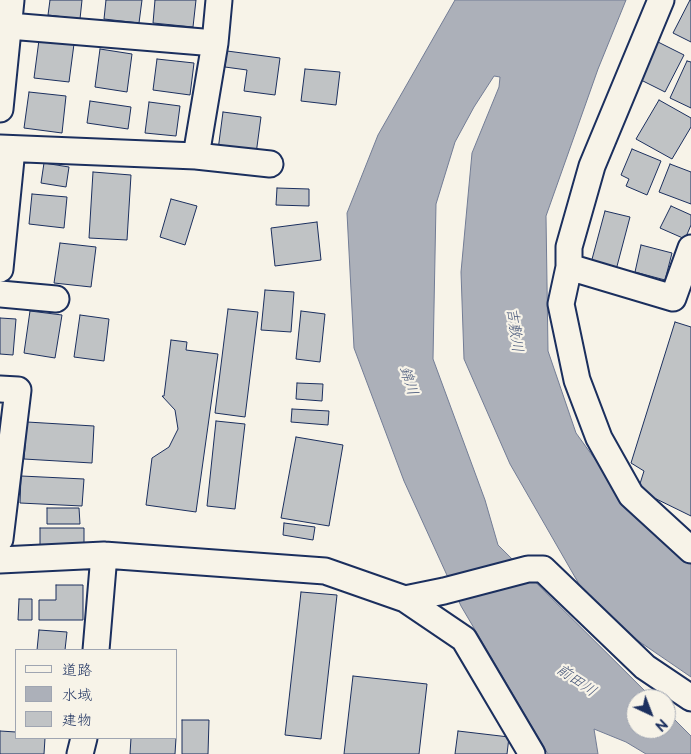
<!DOCTYPE html>
<meta charset="utf-8">
<style>
body{margin:0}
#map{position:relative;width:691px;height:754px;overflow:hidden;background:#f7f3e8;font-family:"Balsamiq Sans","Klee One",sans-serif}
canvas{display:block}
.legend{position:absolute;left:15px;top:649px;width:162px;height:90px;box-sizing:border-box;background:#f7f3e8;border:1px solid #9fa5b1;margin:0;padding:6px 9px;list-style:none;font-size:15px;color:#1b2f5e}
.legend li{display:flex;align-items:center;gap:10px;height:25px}
.legend b{width:25px;border:1px solid #9fa5b1}
.north{position:absolute;left:626px;top:689px;width:50px;height:50px;box-sizing:border-box;background:#f7f3e8;border:1px solid #9fa5b1;border-radius:50%;rotate:137deg;font-size:14px;font-weight:700;line-height:20px;text-align:center;color:#1b2f5e}
.north::after{content:'';display:block;margin:auto;width:18px;height:22px;background:#1b2f5e;clip-path:polygon(50% 0,100% 100%,50% 72%,0 100%)}
</style>
<div id="map">
<canvas width="691" height="754"></canvas>
<ul class="legend">
<li><b style="height:6px;background:#f7f3e8"></b>道路</li>
<li><b style="height:14px;background:#acb0b9"></b>水域</li>
<li><b style="height:14px;background:#c0c3c5"></b>建物</li>
</ul>
<div class="north">N</div>
</div>
<script>
const g = document.querySelector('canvas').getContext('2d');
g.lineJoin = 'round';
function paint(path, color) { g.fillStyle = color; g.fill(path, 'evenodd'); }
const shape = rows => new Path2D(rows.map(r => 'M' + r).join(''));
function trace(path, color, width, dash) { g.strokeStyle = color; g.lineWidth = width; g.lineCap = dash ? 'butt' : 'round'; g.setLineDash(dash || []); g.stroke(path); }
function drawText(font, color, halo, rows, align = 'center') {
  g.font = font + ' "Balsamiq Sans","Klee One",sans-serif'; g.lineWidth = 4.5; g.setLineDash([]); g.textBaseline = 'middle'; g.strokeStyle = halo; g.fillStyle = color; for (const [text, x, y, turn = 0] of rows) {
    g.save(); g.translate(x, y); g.rotate((+turn || 0) * Math.PI / 180); g.textAlign = isNaN(turn) ? turn : align; if (halo) g.strokeText(text, 0, 0); g.fillText(text, 0, 0); g.restore();
  }
}
const water = shape([
 [455,0,626,0,598,69,546,216,548,351,576,433,618,491,691,559,691,677,637,640,583,591,510,464,464,359,461,272,472,153,499,87,500,77,494,76,474,107,455,142,436,204,433,359,485,500,498,545,653,699,636,699,636,729,666,729,666,711,691,736,691,754,646,754,626,742,594,729,598,754,548,754,461,606,404,481,354,348,347,213,378,135,455,0]
]);
const building = shape([
 [50,0,82,0,80,19,48,15,50,0],
 [106,0,142,0,139,23,104,19,106,0],
 [155,0,196,0,193,27,153,23,155,0],
 [690,0,691,0,691,42,673,33,690,0],
 [39,40,74,44,69,82,34,78,39,40],
 [658,42,684,55,665,92,639,79,658,42],
 [100,49,132,54,127,92,95,87,100,49],
 [227,51,280,58,275,95,244,91,247,70,225,67,227,51],
 [157,59,194,63,190,95,153,90,157,59],
 [687,61,691,62,691,108,670,98,687,61],
 [305,69,340,72,336,105,301,101,305,69],
 [29,92,66,96,62,133,24,128,29,92],
 [659,100,691,118,691,127,672,159,636,139,659,100],
 [90,101,131,107,128,129,87,123,90,101],
 [149,102,180,106,176,136,145,133,149,102],
 [223,112,261,117,256,154,218,150,223,112],
 [632,149,661,161,647,195,626,186,629,179,621,175,632,149],
 [44,163,69,167,66,187,41,183,44,163],
 [670,164,691,172,691,204,659,192,670,164],
 [93,172,131,175,127,240,89,238,93,172],
 [277,188,309,189,309,206,276,205,277,188],
 [32,194,67,197,64,228,29,224,32,194],
 [171,199,197,206,185,245,160,237,171,199],
 [671,206,691,215,691,225,685,239,660,228,671,206],
 [605,211,630,217,616,270,591,263,605,211],
 [317,222,321,260,275,266,271,228,317,222],
 [60,243,96,247,91,287,54,283,60,243],
 [641,245,672,253,665,280,635,272,641,245],
 [265,290,294,292,291,332,261,330,265,290],
 [228,309,258,312,245,417,215,413,228,309],
 [30,311,62,315,55,358,24,353,30,311],
 [301,311,325,314,320,362,296,359,301,311],
 [80,315,109,319,104,361,74,357,80,315],
 [0,318,16,319,13,355,0,354,0,318],
 [675,322,691,327,691,516,638,490,644,471,631,463,675,322],
 [171,340,187,342,186,350,218,354,196,512,146,505,152,458,169,447,178,429,175,410,162,396,164,396,171,340],
 [297,383,323,384,322,401,296,399,297,383],
 [292,409,329,411,328,425,291,422,292,409],
 [216,421,245,424,235,509,207,506,216,421],
 [27,422,94,426,92,463,24,459,27,422],
 [296,437,343,445,329,526,281,518,296,437],
 [21,476,84,479,82,506,20,503,21,476],
 [47,508,79,508,80,524,47,524,47,508],
 [284,523,315,527,313,540,283,535,284,523],
 [40,528,84,528,84,553,40,553,40,528],
 [56,585,83,585,83,620,39,620,39,600,56,600,56,585],
 [301,592,337,595,321,739,285,735,301,592],
 [19,599,32,599,32,620,18,620,19,599],
 [39,630,67,632,65,650,37,650,39,630],
 [353,676,427,684,419,754,344,754,353,676],
 [182,720,209,720,208,754,182,754,182,720],
 [0,731,16,732,16,738,45,738,44,754,0,754,0,731],
 [458,731,509,737,507,754,455,754,458,731],
 [131,738,176,738,175,754,130,754,131,738]
]);
const minor = shape([
 [661,0,592,166,569,247,569,267,561,304,577,380,599,438,631,495,691,550],
 [9,26,215,43],
 [0,109,11,0],
 [0,148,196,156,270,164],
 [196,156,215,43,219,0],
 [569,267,673,298,691,248],
 [0,269,12,149],
 [0,294,56,299],
 [0,389,18,390,0,539],
 [0,560,104,555,325,571,405,599,464,639,532,754],
 [405,599,444,591,528,569,543,569,645,667,691,698],
 [96,650,104,555],
 [80,754,84,738]
]);
const waterNames = [
 ["吉敷川",514,330,82],
 ["錦川",408,381,73],
 ["前田川",576,681,35]
];
paint(water, '#acb0b9');
trace(water, '#727c95', 1);
paint(building, '#c0c3c5');
trace(building, '#1b2f5e', 1);
trace(minor, '#1b2f5e', 29);
trace(minor, '#f7f3e8', 25);
drawText('italic 15px', '#465679', '#f7f3e8', waterNames);
</script>
